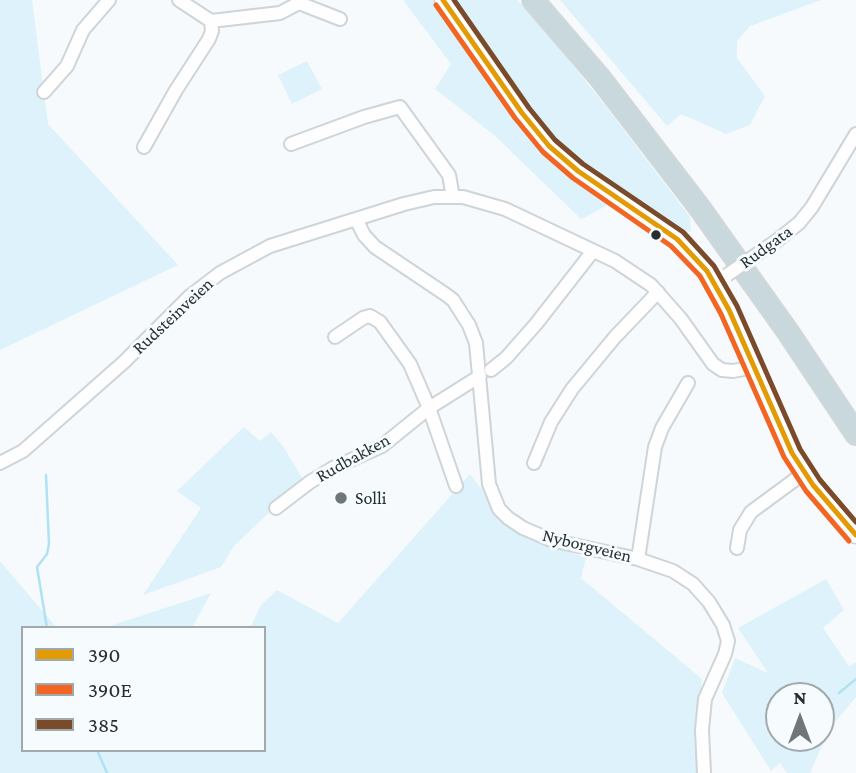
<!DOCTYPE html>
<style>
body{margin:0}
#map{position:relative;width:856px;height:773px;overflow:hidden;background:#f7fafc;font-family:"Crimson Pro",serif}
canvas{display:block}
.legend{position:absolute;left:21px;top:626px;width:245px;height:126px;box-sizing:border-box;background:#f6fbfd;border:2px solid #a2a9ac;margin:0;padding:9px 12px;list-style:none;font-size:21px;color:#252f32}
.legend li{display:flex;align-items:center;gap:14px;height:35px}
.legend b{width:35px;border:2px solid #a2a9ac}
.north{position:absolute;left:765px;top:682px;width:70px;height:70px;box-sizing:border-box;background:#f6fbfd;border:2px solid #a2a9ac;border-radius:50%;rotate:0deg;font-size:19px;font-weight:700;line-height:28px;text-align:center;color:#252f32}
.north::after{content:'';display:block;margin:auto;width:24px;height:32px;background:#6e7679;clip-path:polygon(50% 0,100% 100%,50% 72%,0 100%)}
</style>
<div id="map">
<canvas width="856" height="773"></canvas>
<ul class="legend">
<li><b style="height:9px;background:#e29a05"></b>390</li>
<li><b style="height:9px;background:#f26522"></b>390E</li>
<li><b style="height:9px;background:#7a4b2a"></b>385</li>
</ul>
<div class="north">N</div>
</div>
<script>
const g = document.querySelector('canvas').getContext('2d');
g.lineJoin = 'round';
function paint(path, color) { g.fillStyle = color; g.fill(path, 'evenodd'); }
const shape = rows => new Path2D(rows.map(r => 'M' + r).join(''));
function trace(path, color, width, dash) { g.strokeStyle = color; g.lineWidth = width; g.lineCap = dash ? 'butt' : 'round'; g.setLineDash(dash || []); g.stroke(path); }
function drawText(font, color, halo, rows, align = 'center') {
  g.font = font + ' "Crimson Pro",serif'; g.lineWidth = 6; g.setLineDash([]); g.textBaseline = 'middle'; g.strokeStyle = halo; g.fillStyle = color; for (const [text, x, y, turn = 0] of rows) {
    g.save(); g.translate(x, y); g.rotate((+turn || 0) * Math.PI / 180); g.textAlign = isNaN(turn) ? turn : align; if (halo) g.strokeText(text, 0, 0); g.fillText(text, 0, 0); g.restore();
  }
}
const green = shape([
 [0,0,32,0,48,124,178,265,0,350],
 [403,0,517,0,537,21,604,104,690,217,691,232,608,205,581,219,494,135,435,89,451,64],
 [560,0,821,0,750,26,737,41,737,58,765,96,750,125,726,134,681,114,667,126],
 [307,61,322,89,292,104,278,75],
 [244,427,260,441,271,432,283,446,305,483,277,505,234,546,221,567,143,595,201,508,177,491],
 [470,474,507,522,529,539,586,558,581,578,702,679,697,773,0,773,0,561,57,628,23,628,23,750,264,750,264,628,250,628,261,605,277,590,338,623],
 [826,579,844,610,823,628,849,666,856,662,856,697,830,728,810,773,787,773,780,763,771,771,722,693,735,658,768,673,738,628],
 [779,696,821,696,821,738,779,738],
 [211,593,192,628,104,628]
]);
const stream = shape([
 [46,475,49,544,47,554,37,567,47,628],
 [839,693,856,679],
 [97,750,107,773]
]);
const street = shape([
 [179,0,211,21,280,13,299,3,340,19],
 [44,92,67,66,83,30,109,0],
 [291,144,364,117,400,107,449,175,453,197],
 [144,147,176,90,209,39,212,31,211,21],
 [356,219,364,235,375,247,445,294,453,300,469,325,476,343,489,484,499,509,508,518,523,528,551,540,638,559,673,571,693,584,709,602,723,625,728,641,725,654,705,699,702,730,704,773],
 [779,239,799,223,812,207,856,134],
 [335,337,363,318,370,316,380,322,410,364,429,408,456,486],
 [491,370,506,358,536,324,593,251],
 [0,463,23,451,124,362,190,296,220,273,270,246,404,204,434,197,463,197,505,209,615,261,651,285,681,319,713,364,722,370,733,371,754,367],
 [534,463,551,422,572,389,615,337,658,292],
 [276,508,310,482,333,468,382,446,429,408,480,376],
 [737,548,740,530,751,512,804,473],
 [638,559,655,447,662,428,688,383]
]);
const secondary = shape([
 [443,0,522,113,549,146,578,171,677,239,707,271,729,310,792,453,813,485,856,535]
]);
const highway = shape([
 [533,0,600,78,699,207,788,332,856,434]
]);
const streetBridge = shape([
 [727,275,779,239]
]);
const bus1 = shape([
 [443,0,522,113,549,146,578,171,677,239,707,271,729,310,792,453,813,485,856,535]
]);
const bus2 = shape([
 [436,5,515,118,543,152,573,178,671,246,700,276,721,314,784,457,806,491,849,541]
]);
const bus3 = shape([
 [454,0,529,108,555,140,583,164,683,232,714,266,737,306,800,449,820,480,856,522]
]);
const markers = [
 [656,235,6,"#252f32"],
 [341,498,7,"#6e7679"]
];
const streetNames = [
 ["Rudgata",766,247,-36],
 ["Rudsteinveien",173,316,-43],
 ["Rudbakken",353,458,-29],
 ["Nyborgveien",587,546,14]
];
const poiNames = [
 ["Solli",355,498]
];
paint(green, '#ddf2fa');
trace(stream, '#b0e2f4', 2.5);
trace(street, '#ced4d7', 16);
trace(secondary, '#ced4d7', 19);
trace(highway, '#d4d8d9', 24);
trace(street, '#fefeff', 12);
trace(secondary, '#fefeff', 16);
trace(highway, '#c8d8dd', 21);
trace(streetBridge, '#ced4d7', 16, []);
trace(streetBridge, '#fefeff', 12);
trace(bus1, '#e29a05', 5);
trace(bus2, '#f26522', 5);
trace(bus3, '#7a4b2a', 5);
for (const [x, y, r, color] of markers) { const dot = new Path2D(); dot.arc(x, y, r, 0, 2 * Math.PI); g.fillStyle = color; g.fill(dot); trace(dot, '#f6fbfd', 2.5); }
drawText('18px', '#252f32', '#f6fbfd', streetNames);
drawText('18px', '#252f32', '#f6fbfd', poiNames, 'left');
</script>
